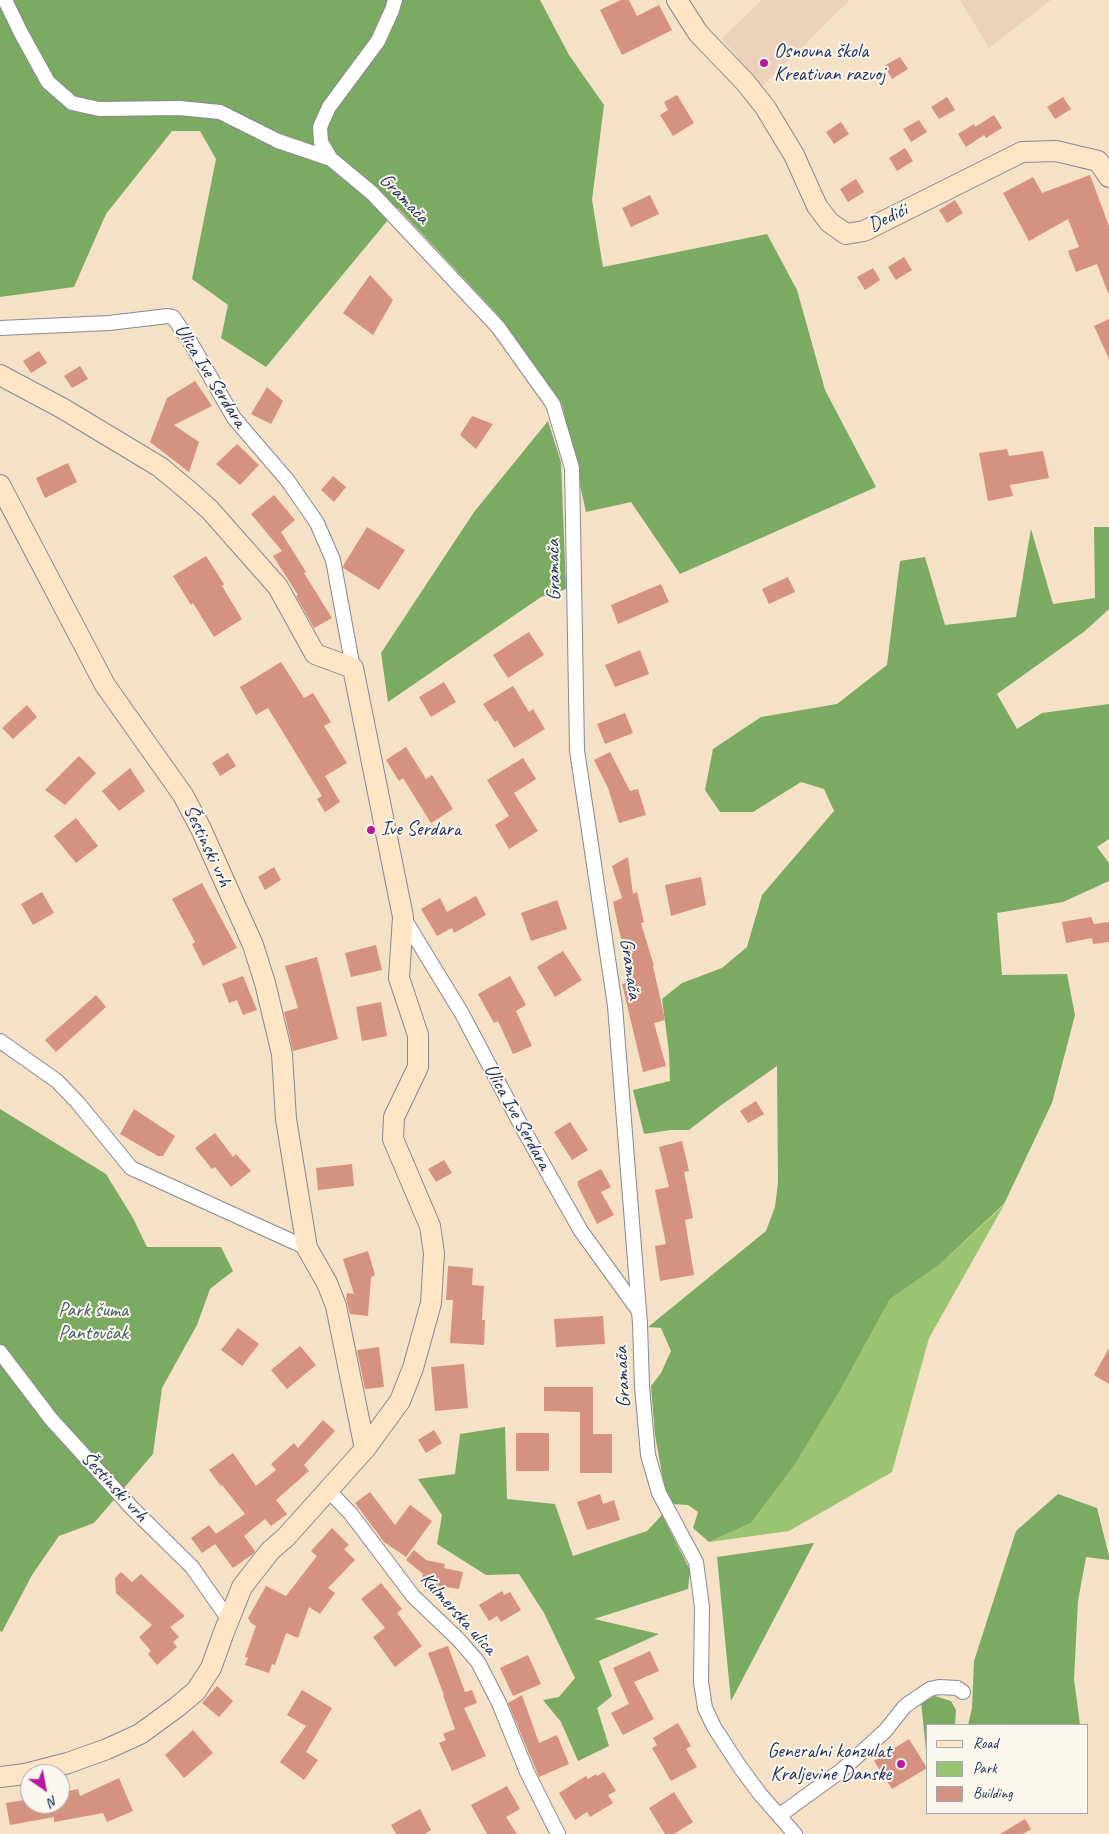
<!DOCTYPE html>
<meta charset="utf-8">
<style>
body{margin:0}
#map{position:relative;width:1109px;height:1834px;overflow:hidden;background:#f5e1c6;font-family:Caveat,sans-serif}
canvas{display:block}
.legend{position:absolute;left:926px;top:1724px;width:162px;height:90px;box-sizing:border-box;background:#fbf7ec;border:1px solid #a1a7b3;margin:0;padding:6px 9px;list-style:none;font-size:15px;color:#1b2f5e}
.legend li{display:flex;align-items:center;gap:10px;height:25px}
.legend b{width:25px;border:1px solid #a1a7b3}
.north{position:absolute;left:20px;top:1764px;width:50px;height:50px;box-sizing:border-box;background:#fbf7ec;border:1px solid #a1a7b3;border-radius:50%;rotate:147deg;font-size:14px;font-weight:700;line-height:20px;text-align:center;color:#1b2f5e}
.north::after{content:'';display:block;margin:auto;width:18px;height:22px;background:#b5179e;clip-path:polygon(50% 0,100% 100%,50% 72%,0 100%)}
</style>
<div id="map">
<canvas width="1109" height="1834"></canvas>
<ul class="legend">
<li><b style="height:6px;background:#fde5c5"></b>Road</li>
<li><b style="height:14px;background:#9ac471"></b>Park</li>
<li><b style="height:14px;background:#d69281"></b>Building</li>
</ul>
<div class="north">N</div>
</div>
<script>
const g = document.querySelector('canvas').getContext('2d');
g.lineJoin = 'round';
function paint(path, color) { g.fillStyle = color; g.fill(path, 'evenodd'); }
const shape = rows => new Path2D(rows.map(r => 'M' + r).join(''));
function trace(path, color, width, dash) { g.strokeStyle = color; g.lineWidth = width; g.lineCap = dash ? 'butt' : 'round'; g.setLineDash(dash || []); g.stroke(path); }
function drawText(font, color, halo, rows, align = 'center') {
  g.font = font + ' Caveat,sans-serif'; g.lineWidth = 4; g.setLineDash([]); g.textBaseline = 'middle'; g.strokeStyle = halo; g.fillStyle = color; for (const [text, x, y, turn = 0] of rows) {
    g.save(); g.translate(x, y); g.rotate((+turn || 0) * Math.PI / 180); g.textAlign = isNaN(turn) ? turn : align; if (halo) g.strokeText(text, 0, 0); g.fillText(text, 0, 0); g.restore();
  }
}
const built = shape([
 [762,0,850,0,761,87,722,38],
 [960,0,1051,0,989,48]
]);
const green = shape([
 [1004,1205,929,1338,892,1472,789,1531,709,1542,751,1523,794,1466,841,1389,890,1299,938,1266]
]);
const forest = shape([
 [0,0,540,0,569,55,604,105,592,200,603,267,767,234,797,290,825,390,876,487,680,574,631,502,586,512,562,404,497,314,398,208,266,367,221,338,228,305,192,279,216,159,200,131,172,131,106,214,74,287,0,297],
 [548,421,561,462,566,589,541,597,388,702,381,653,474,512],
 [1094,527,1109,527,1109,609,1085,631,997,694,1017,729,1042,713,1109,704,1109,839,1097,847,1109,863,1109,881,1063,902,997,913,1002,975,1067,974,1075,1015,1052,1103,1004,1204,938,1266,890,1299,841,1389,794,1466,751,1523,709,1542,693,1528,698,1512,688,1505,673,1504,665,1490,655,1435,651,1386,661,1373,671,1351,661,1328,648,1327,766,1231,775,1207,778,1183,777,1066,720,1106,689,1130,671,1130,644,1134,633,1090,670,1081,669,1052,662,999,682,983,722,968,747,947,762,895,834,811,824,789,801,782,753,812,720,812,705,790,713,749,761,717,837,704,887,665,900,561,925,557,945,625,1016,617,1031,529,1053,604,1095,598],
 [0,1109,106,1174,133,1218,147,1247,221,1247,233,1271,210,1289,197,1325,162,1388,153,1454,94,1523,59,1536,32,1575,2,1632,0,1631],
 [505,1427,507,1499,555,1504,573,1556,647,1531,662,1515,690,1570,688,1589,594,1619,659,1634,599,1661,612,1696,597,1708,609,1746,578,1761,561,1722,543,1700,559,1697,575,1678,544,1613,519,1574,486,1575,437,1544,442,1515,418,1479,455,1474,460,1434],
 [1058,1494,1097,1508,1109,1556,1109,1560,1086,1557,1078,1601,1074,1679,1080,1725,968,1725,972,1708,974,1661,1016,1531],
 [814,1543,731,1701,717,1557],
 [935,1696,951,1701,956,1710,955,1725,928,1725,928,1768,921,1702]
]);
const building = shape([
 [621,0,629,0,637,16,659,5,672,30,622,55,600,10],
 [900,57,908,69,892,79,884,66],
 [677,95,694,123,673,136,660,115,668,110,664,102],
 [947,97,955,110,939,119,931,107],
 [1063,97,1071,109,1055,119,1047,107],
 [994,115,1002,128,986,138,984,135,966,147,958,134,974,124,975,127],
 [919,120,927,132,911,142,903,129],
 [841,122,849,134,834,144,826,132],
 [905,148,913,161,897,171,889,158],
 [1090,175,1109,226,1109,293,1108,293,1097,264,1076,272,1068,251,1079,247,1068,219,1029,241,1003,193,1033,177,1042,193],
 [856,179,864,192,848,202,840,189],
 [650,195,659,214,631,227,622,208],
 [955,200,963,213,947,223,939,210],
 [904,257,912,270,896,280,888,267],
 [873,268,880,280,865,290,857,277],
 [370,275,393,300,373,335,343,313],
 [1109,319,1109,359,1094,326],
 [39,351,47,363,31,373,23,361],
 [80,366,88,379,72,388,64,376],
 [195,381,212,406,174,425,199,442,189,472,150,442,167,398],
 [267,387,283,401,271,424,251,414],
 [472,416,493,424,476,449,460,435],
 [237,444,259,465,240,485,216,464],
 [1007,449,1009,456,1043,451,1049,478,1010,485,1013,496,988,501,979,453],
 [68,463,77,482,45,498,36,478],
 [333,476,346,487,334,502,321,490],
 [274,495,295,520,281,532,306,572,304,573,332,618,314,628,296,596,298,595,273,556,282,551,251,514],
 [367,527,405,550,379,590,343,568,343,566],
 [206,556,224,584,222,586,242,619,214,637,193,603,191,605,173,576],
 [788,577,795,592,769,604,762,589],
 [661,584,669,602,618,624,611,605],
 [529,632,544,655,508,678,493,655],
 [640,650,649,674,615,687,605,665],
 [281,662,304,698,313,693,331,722,324,726,347,763,325,776,340,802,325,812,317,799,322,796,268,708,256,715,240,687],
 [444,682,456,702,431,717,419,697],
 [513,686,529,712,533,709,545,729,514,748,497,720,495,722,483,704],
 [27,705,37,717,13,739,2,728],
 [625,713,633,733,605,744,597,724],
 [406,747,426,779,432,775,453,809,431,823,403,778,399,781,386,760],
 [610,752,630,791,638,789,646,815,619,823,608,788,594,760],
 [228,753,236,766,220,776,212,763],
 [79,756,96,773,65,805,45,790],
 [523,758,536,779,514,793,538,831,509,849,495,825,509,816,487,780],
 [130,768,145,791,119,811,102,791],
 [76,818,98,846,76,863,54,836],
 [628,857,633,894,637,892,644,922,641,923,654,966,653,966,665,1020,654,1023,666,1066,643,1072,622,984,634,981,620,935,613,902,622,898,612,866],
 [274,867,281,880,265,890,258,877],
 [701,877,706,905,671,916,665,885],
 [202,883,237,948,203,966,192,944,195,942,172,899],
 [42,892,54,913,33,925,21,904],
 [476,896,486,915,454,933,452,928,437,936,421,909,440,898,447,912],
 [557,900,567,929,531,941,521,913],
 [1091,917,1094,924,1109,922,1109,942,1093,944,1092,938,1066,943,1062,922],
 [376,945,382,970,351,977,345,953],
 [563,951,582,980,555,997,537,967],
 [317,957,338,1039,293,1051,284,1012,298,1008,285,966],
 [243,976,257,1010,243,1015,237,1000,229,1003,222,984],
 [510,976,526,1005,516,1011,532,1046,513,1054,498,1021,494,1023,478,994],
 [96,995,106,1007,56,1052,45,1040],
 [381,1002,387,1036,362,1041,356,1007],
 [756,1101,764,1114,748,1123,740,1111],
 [134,1109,175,1136,163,1156,158,1156,120,1134],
 [570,1122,588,1150,572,1160,554,1132],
 [215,1133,233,1157,236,1154,251,1171,231,1187,215,1167,212,1169,195,1148],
 [682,1141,689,1171,684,1172,693,1218,685,1220,694,1275,660,1281,655,1246,666,1244,655,1190,669,1187,659,1147],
 [444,1160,452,1173,436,1182,428,1169],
 [352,1164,354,1186,318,1190,316,1168],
 [601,1169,611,1187,601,1192,614,1215,597,1224,578,1186,578,1181],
 [368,1251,375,1275,371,1277,368,1316,350,1314,346,1299,347,1293,354,1294,343,1259],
 [448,1266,473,1268,472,1285,484,1286,482,1320,485,1320,484,1345,450,1343,453,1300,446,1300],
 [603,1316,605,1344,556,1347,554,1319],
 [238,1328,259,1344,242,1366,221,1350],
 [300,1346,316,1365,287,1389,271,1370],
 [379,1347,384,1387,365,1389,357,1350],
 [1109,1348,1109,1384,1094,1375],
 [464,1364,468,1408,435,1411,431,1367],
 [544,1387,593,1387,593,1434,612,1434,612,1473,580,1473,580,1412,544,1411],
 [323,1420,335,1431,304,1465,309,1471,276,1500,287,1514,271,1526,265,1519,244,1536,255,1551,253,1554,233,1568,215,1544,202,1553,191,1538,209,1525,216,1534,245,1514,222,1485,221,1486,209,1470,233,1453,256,1486,276,1470,271,1464,294,1443,298,1448],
 [434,1430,442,1443,426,1453,418,1440],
 [516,1433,549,1433,549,1471,516,1471],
 [370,1492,395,1525,410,1505,432,1521,406,1557,384,1542,355,1503],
 [600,1494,603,1504,614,1500,620,1520,587,1530,577,1502],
 [332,1528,349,1545,344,1549,355,1560,328,1588,335,1593,320,1614,309,1607,298,1638,286,1633,275,1665,272,1664,269,1673,245,1665,248,1658,245,1657,256,1626,251,1623,248,1618,266,1586,286,1596,317,1556,311,1551],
 [414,1550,426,1560,445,1564,444,1568,463,1572,459,1589,421,1583,423,1574,406,1560],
 [121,1572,132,1582,141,1574,185,1616,170,1627,179,1637,173,1642,177,1647,157,1665,148,1654,151,1651,139,1637,152,1625,116,1593,115,1578],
 [381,1583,402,1609,397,1613,422,1646,395,1667,373,1637,385,1628,361,1599],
 [502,1591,504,1595,510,1592,521,1610,501,1622,497,1616,489,1621,479,1605],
 [448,1646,465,1692,472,1690,477,1703,464,1708,486,1756,452,1771,439,1743,446,1740,443,1734,455,1729,443,1695,444,1695,428,1653],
 [650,1651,659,1671,634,1682,654,1719,623,1735,611,1713,629,1704,613,1668],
 [528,1655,541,1684,513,1696,500,1668],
 [217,1686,233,1701,219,1717,202,1703],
 [302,1690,332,1708,306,1752,318,1760,304,1780,280,1762,306,1726,287,1715],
 [522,1695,539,1743,557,1735,569,1764,539,1777,508,1703],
 [678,1723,691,1746,686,1749,697,1767,671,1781,652,1748,657,1745,653,1738],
 [193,1730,213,1753,184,1778,165,1755],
 [909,1739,927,1768,892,1789,874,1761],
 [604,1772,616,1791,608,1795,613,1803,590,1817,587,1812,575,1820,559,1793,586,1776,588,1779,596,1774,597,1776],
 [119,1778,133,1811,107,1822,103,1813,54,1822,54,1817,10,1825,6,1803,30,1799,30,1804,60,1804,60,1793,78,1789,80,1796],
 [507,1786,520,1809,506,1817,517,1834,487,1834,471,1805],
 [674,1792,693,1822,674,1834,665,1834,649,1808],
 [420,1809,431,1830,425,1834,396,1834,391,1825],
 [1025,1819,1031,1829,1023,1834,1000,1834]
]);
const street = shape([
 [5,0,21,33,48,82,72,103,99,109,179,108,220,112,278,141,331,159,372,193,498,327,553,404,572,468,577,750,615,1006,640,1324,642,1386,648,1455,659,1493,696,1562,702,1607,701,1682,705,1708,714,1727,740,1767,760,1794,795,1834],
 [331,159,321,142,320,127,329,107,378,41,392,10,395,0],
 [0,328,109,323,168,316,173,317,192,345,234,418,288,481,317,523,333,560,353,668],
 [403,917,461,1012,522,1127,581,1231,638,1310],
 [0,1041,57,1081,78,1103,131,1168,307,1248],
 [0,1352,51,1419,132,1508,192,1567,229,1620],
 [329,1491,351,1514,413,1596,459,1640,478,1662,499,1703,527,1772,558,1834],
 [780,1815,842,1770,885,1731,905,1706,918,1697,930,1689,939,1687,957,1688,963,1692]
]);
const secondary = shape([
 [677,0,698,33,745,82,765,107,794,155,817,206,829,222,846,234,864,231,1022,152,1056,151,1098,161,1109,177],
 [0,375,62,408,160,467,190,492,210,510,278,587,315,654,353,668,403,917,399,978,418,1035,418,1067,394,1117,393,1139,430,1226,434,1253,431,1303,413,1368,400,1401,365,1449,286,1537,270,1551,242,1587,224,1632,211,1668,196,1691,177,1707,140,1734,107,1749,68,1763,25,1774,0,1777],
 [0,485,105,685,183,795,201,829,253,945,265,983,282,1054,286,1119,307,1248,327,1283,336,1306,365,1449]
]);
const markers = [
 [764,63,5,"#b5179e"],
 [371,830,5,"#b5179e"],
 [901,1764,5,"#b5179e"]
];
const poiNames = [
 ["Osnovna škola",774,52],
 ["Kreativan razvoj",774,75],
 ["Ive Serdara",381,830],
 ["Generalni konzulat",891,1752,"right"],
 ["Kraljevine Danske",891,1775,"right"]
];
const streetNames = [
 ["Gramača",404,199,46],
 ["Dedići",888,218,-26],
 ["Ulica Ive Serdara",210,376,58],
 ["Gramača",554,570,-91],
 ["Šestinski vrh",207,846,65],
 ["Gramača",630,969,82],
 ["Ulica Ive Serdara",517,1117,61],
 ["Gramača",623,1377,-93],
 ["Šestinski vrh",114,1487,47],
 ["Kulmerska ulica",458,1614,48]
];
const parkNames = [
 ["Park šuma",93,1311],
 ["Pantovčak",93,1334]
];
paint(built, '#edd2bb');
paint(green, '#9ac471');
paint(forest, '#7baa63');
paint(building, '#d69281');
trace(street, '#888892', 16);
trace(secondary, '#888892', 22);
trace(street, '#fff', 14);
trace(secondary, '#fde5c5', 20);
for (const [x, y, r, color] of markers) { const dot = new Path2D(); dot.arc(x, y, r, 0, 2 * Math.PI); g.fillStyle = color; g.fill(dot); trace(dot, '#fbf7ec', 2); }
drawText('20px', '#1b2f5e', '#fbf7ec', poiNames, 'left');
drawText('20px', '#1b2f5e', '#fbf7ec', streetNames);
drawText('20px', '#415c64', '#fbf7ec', parkNames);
</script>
